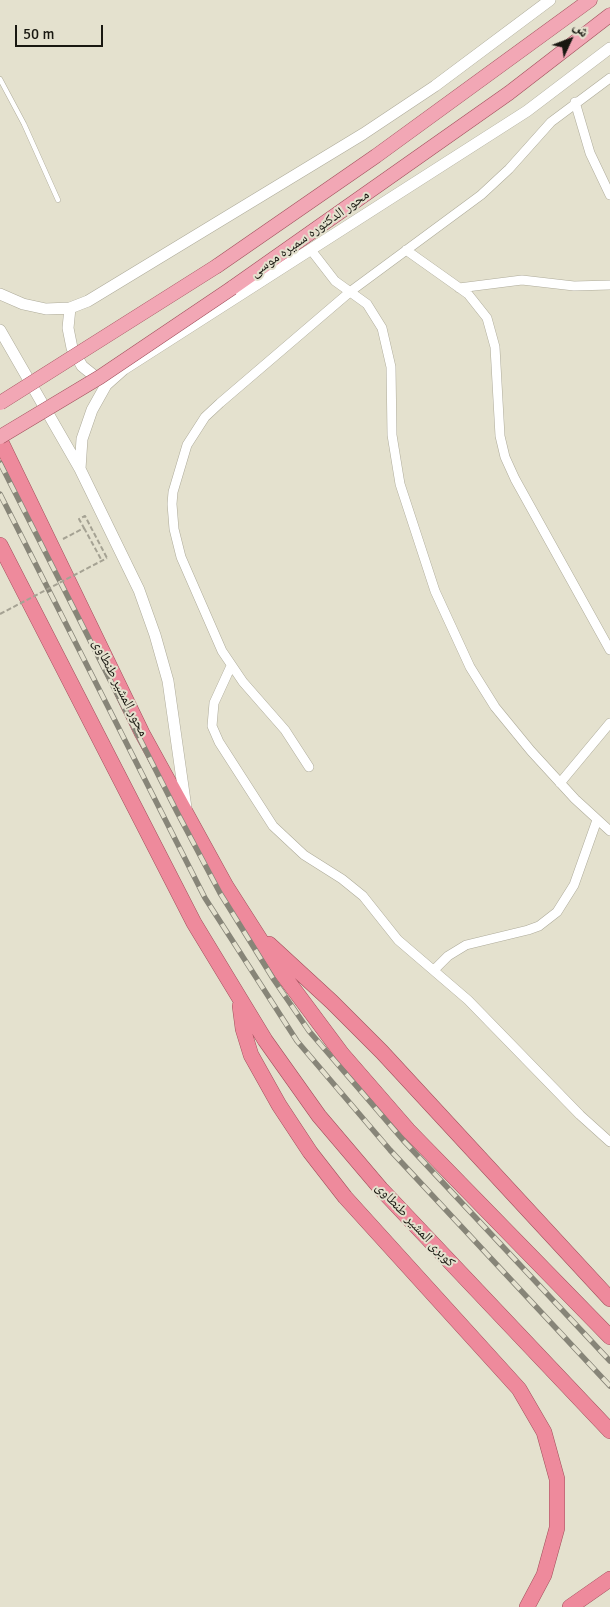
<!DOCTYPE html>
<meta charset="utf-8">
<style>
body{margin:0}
#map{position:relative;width:610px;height:1607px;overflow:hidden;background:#e4e1ce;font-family:Signika,"Noto Naskh Arabic",sans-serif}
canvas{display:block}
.north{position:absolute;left:545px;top:15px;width:50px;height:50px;-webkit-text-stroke:4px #e4e1ce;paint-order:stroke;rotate:47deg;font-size:14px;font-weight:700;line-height:20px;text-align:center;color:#191811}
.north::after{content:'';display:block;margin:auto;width:18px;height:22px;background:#191811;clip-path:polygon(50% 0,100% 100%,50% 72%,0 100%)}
.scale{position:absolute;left:15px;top:25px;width:88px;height:22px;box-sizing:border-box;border:2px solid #191811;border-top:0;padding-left:6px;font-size:15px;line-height:18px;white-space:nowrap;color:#191811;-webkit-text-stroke:4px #e4e1ce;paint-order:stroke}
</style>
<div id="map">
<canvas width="610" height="1607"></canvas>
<div class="north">ش</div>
<div class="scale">50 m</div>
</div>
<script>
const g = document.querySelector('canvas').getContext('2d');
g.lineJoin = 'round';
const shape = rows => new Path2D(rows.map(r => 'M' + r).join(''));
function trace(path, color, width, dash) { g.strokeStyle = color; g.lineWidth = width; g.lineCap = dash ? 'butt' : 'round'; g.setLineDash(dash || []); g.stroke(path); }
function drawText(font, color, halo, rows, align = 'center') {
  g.font = font + ' Signika,"Noto Naskh Arabic",sans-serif'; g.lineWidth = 4; g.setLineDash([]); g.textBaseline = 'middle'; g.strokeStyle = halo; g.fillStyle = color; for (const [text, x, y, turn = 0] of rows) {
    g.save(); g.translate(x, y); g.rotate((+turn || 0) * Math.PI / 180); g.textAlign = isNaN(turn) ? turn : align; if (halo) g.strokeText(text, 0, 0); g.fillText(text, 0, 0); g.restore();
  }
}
const path = shape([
 [84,528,102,561],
 [63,539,84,528,79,519,85,516,107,558]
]);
const service = shape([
 [0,79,24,124,58,200]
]);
const minor = shape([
 [575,102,590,153,610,195],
 [311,250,335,281,367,304,382,328,391,367,392,435,400,484,435,591,470,667,495,707,531,751,575,799,610,831],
 [406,250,468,294,487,318,495,347,500,436,505,457,515,479,610,650],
 [459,288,522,280,574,286,610,285],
 [231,666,214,703,212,726,219,742,273,826,304,855,342,879,363,896,398,940,468,1000,580,1115,610,1142],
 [309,767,285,730,243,682,222,651,181,557,174,529,172,504,173,492,187,445,205,417,220,403,351,291,481,195,509,169,551,122,610,78],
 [560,783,610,723],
 [435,969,448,956,466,945,528,930,539,926,557,912,574,885,597,820]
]);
const tertiary = shape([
 [0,294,23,304,46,309,70,308,88,301,363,134,435,86,550,0],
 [70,308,68,328,72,348,82,366,103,383],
 [0,330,80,469,139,590,155,635,168,681,186,808],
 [80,469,82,439,92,410,106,385,124,369,527,111,610,48]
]);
const primary = shape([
 [217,266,376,156,590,0],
 [232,288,509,93,610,15]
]);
const trunk = shape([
 [0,440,142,733,226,886,281,972,342,1054,408,1130,610,1337],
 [0,545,194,923,265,1040,319,1116,381,1189,610,1431],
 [269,944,332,1002,382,1052,610,1299],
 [240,1006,243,1029,251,1055,279,1105,310,1152,345,1197,519,1389,544,1432,557,1479,557,1528,544,1575,527,1607],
 [570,1607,610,1579]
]);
const rail = shape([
 [0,463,177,812,220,893,274,980,309,1031,403,1140,610,1361],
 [0,494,205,898,297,1041,390,1150,610,1386]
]);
const pathBridge = shape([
 [0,614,107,558]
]);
const primaryBridge = shape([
 [0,403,217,266],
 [0,437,100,377,232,288]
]);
const streetNames = [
 ["محور الدكتوره سميره موسى",310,234,-35],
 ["محور المشير طنطاوى",120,688,63],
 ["كوبرى المشير طنطاوى",415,1225,47]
];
trace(service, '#aeab9a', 5.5);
trace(minor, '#aeab9a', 10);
trace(tertiary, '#aeab9a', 12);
trace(primary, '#a14f5b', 15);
trace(trunk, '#a14f5b', 16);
trace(path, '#a5a293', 2, [5, 2.5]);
trace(service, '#fff', 4.5);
trace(minor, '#fff', 9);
trace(tertiary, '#fff', 11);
trace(primary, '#f2a7b5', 14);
trace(trunk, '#ee8a9c', 15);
trace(rail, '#878578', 5.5);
trace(rail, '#e4e1ce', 4, [11]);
trace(primaryBridge, '#a14f5b', 15, []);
trace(pathBridge, '#a5a293', 2, [5, 2.5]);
trace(primaryBridge, '#f2a7b5', 14);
drawText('14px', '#191811', '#e4e1ce', streetNames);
</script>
